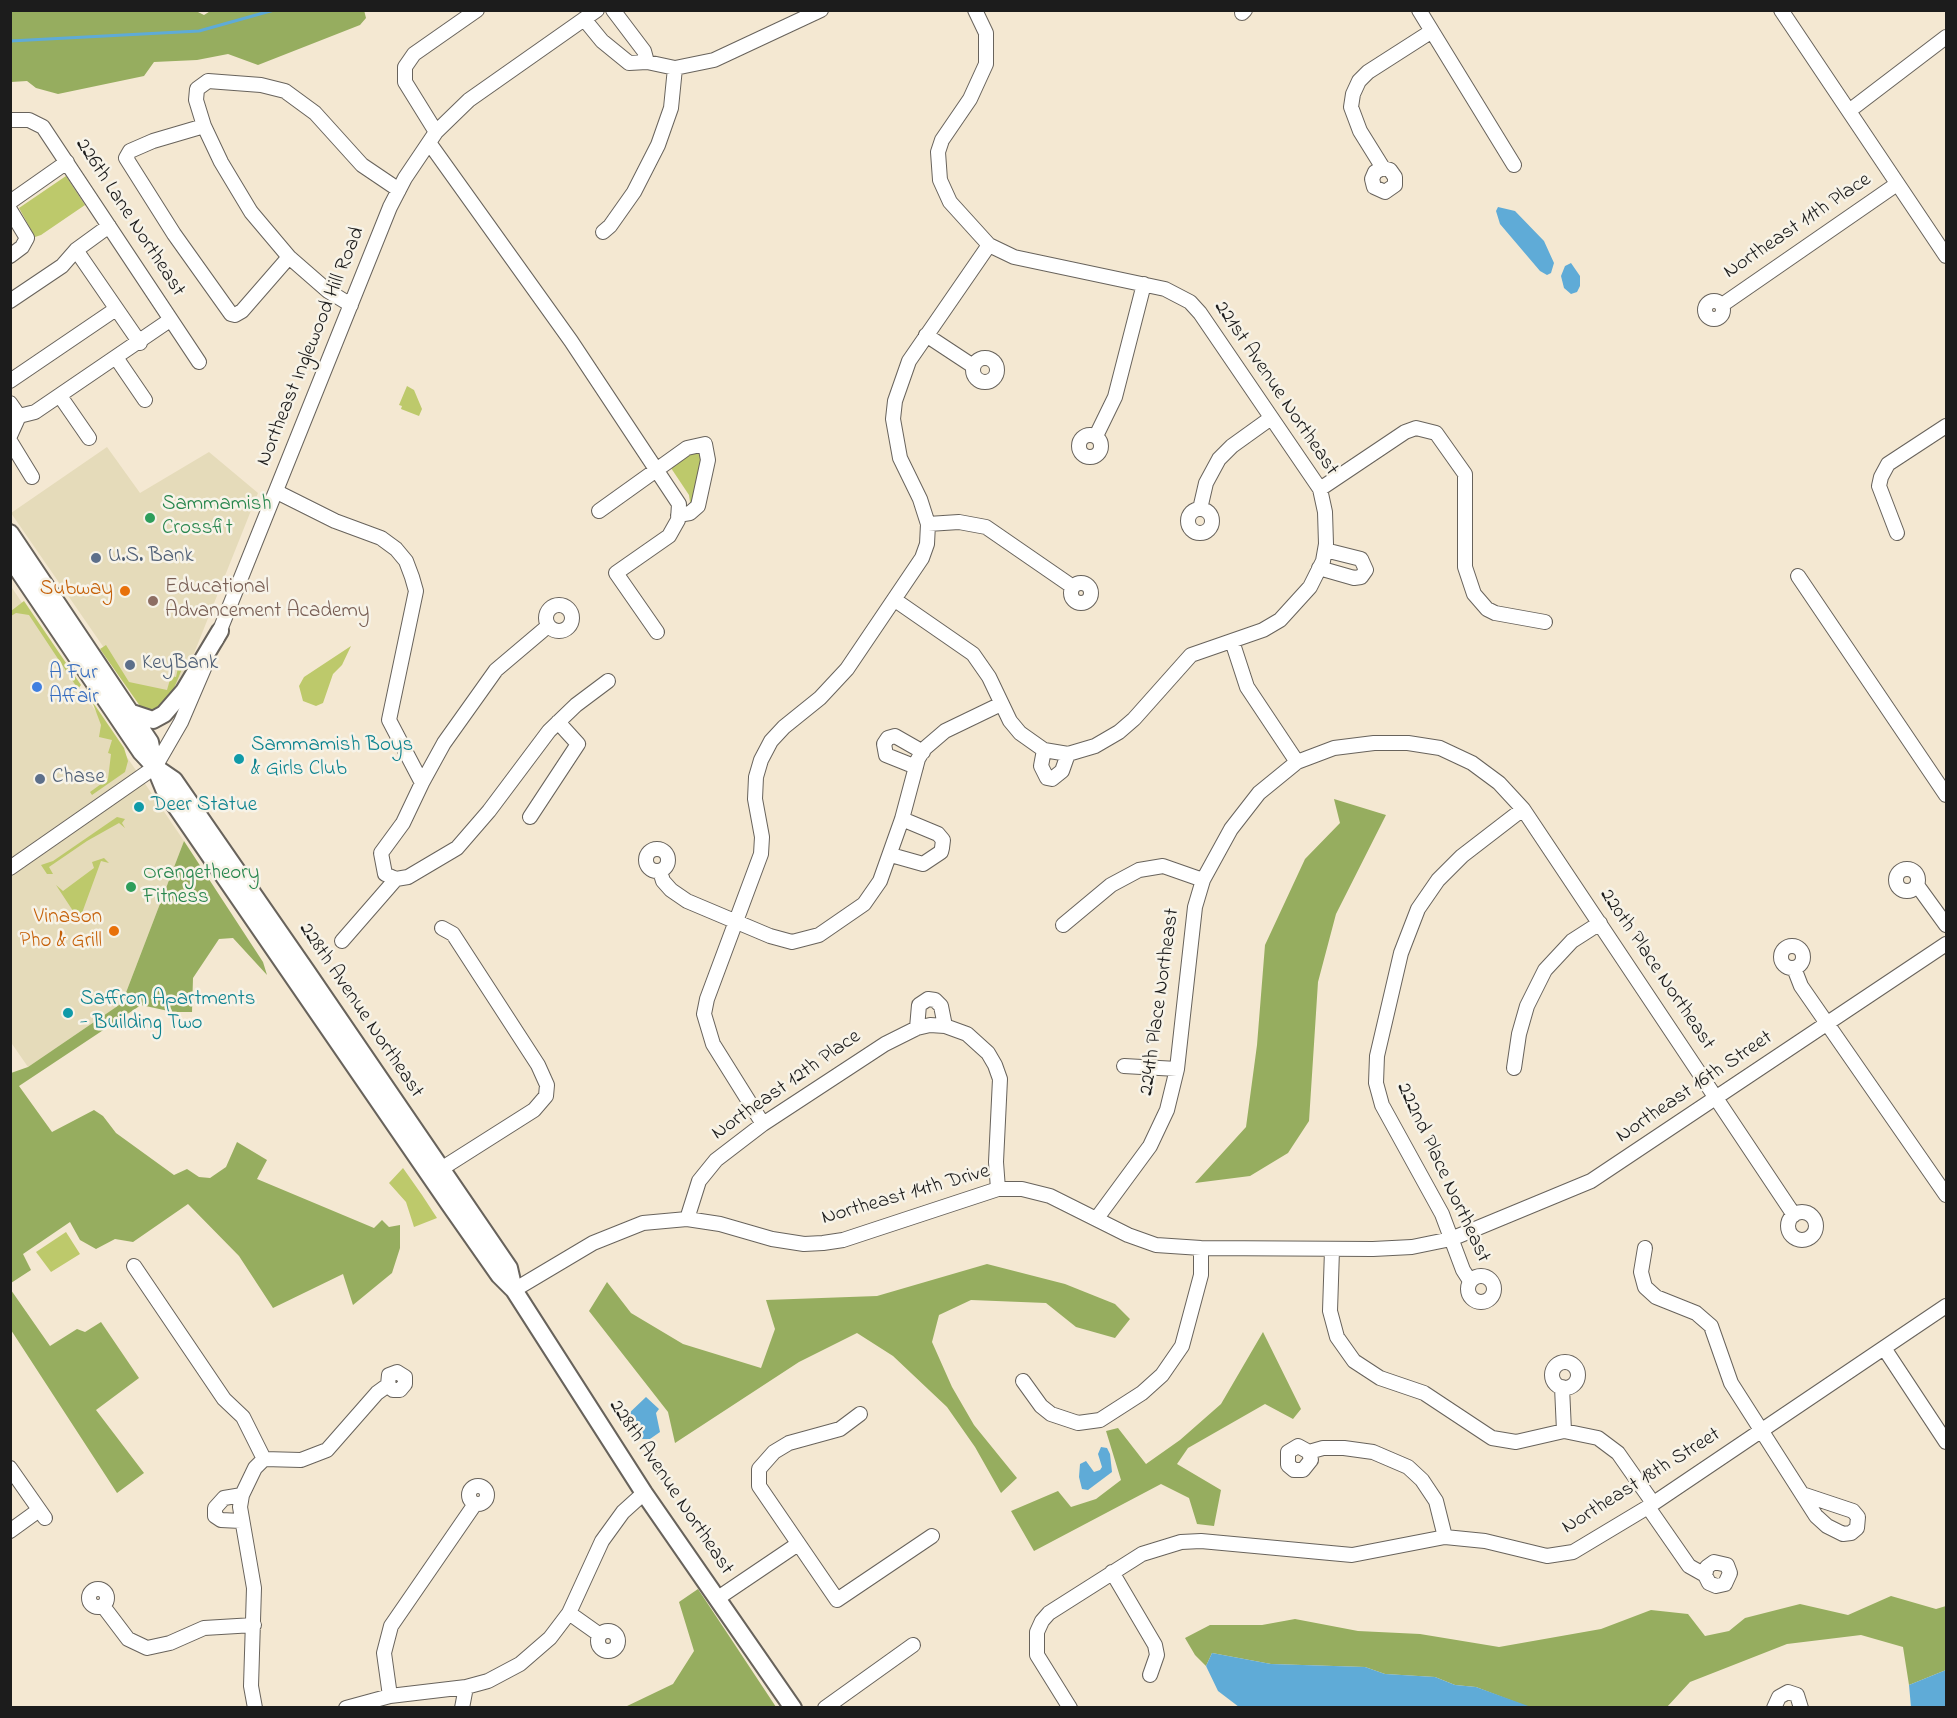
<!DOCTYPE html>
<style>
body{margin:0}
#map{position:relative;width:1957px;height:1718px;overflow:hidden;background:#f4e8d2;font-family:"Indie Flower",sans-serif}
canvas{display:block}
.frame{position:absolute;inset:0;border:12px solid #1c1c1c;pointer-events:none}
</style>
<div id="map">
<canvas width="1957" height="1718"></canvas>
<div class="frame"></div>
</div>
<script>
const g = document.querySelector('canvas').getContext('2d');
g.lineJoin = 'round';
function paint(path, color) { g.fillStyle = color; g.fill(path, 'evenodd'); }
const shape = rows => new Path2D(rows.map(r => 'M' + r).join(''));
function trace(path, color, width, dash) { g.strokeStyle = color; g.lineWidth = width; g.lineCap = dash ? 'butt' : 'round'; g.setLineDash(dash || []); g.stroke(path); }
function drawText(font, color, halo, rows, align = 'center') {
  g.font = font + ' "Indie Flower",sans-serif'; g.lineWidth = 5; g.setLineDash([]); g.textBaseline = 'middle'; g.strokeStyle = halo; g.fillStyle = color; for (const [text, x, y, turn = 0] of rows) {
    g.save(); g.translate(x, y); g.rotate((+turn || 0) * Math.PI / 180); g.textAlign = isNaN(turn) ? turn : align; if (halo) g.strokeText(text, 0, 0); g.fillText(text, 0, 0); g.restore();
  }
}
const built = shape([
 [107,447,140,493,209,452,258,493,181,686,140,700,11,513],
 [10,585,184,841,122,1003,28,1067,10,1041]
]);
const green = shape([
 [66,176,85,205,41,235,35,237,19,208],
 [407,386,414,390,422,409,419,416,401,409,402,406,399,405],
 [697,453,702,456,691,509,689,495,671,468,691,454],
 [24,601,81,685,78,689,29,615,16,613,11,616,11,611],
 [106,645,129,682,167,690,171,676,176,677,178,668,182,669,172,693,157,710,145,710,140,706,100,649],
 [351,646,342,665,333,674,323,703,316,706,303,701,299,686,304,677],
 [92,701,124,748,128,761,125,772,92,795,90,792,108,779,111,754,108,753,112,740,99,737,101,725],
 [117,817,125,819,122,823,125,828,119,823,87,841,49,867,53,874,47,874,41,865,53,861],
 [104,858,109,863,101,861,82,913,75,914,56,885,63,891,94,868,92,862],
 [403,1168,422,1195,437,1218,414,1227,406,1202,389,1183],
 [66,1232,80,1254,51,1272,36,1252]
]);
const forest = shape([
 [194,10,204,15,212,10,364,10,366,18,360,25,258,65,228,54,197,60,154,62,144,76,58,94,36,88,27,81,11,82,11,11],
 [1334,799,1386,815,1336,914,1318,982,1309,1121,1288,1153,1250,1176,1195,1183,1246,1127,1257,1045,1265,945,1305,859,1340,823],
 [184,841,263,962,267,975,233,938,219,939,193,978,192,1012,173,1012,141,1005,19,1086,52,1132,94,1110,103,1116,116,1133,174,1175,187,1169,199,1177,210,1178,226,1167,237,1142,267,1160,257,1179,374,1228,382,1220,389,1227,400,1225,400,1248,392,1273,353,1305,343,1274,273,1308,239,1256,188,1204,133,1242,115,1239,96,1249,80,1240,70,1222,23,1254,31,1270,11,1283,11,1073,28,1067,122,1003],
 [987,1264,1065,1284,1115,1304,1130,1319,1115,1338,1076,1327,1046,1303,971,1300,939,1315,932,1342,952,1387,974,1425,1017,1478,1001,1493,975,1447,947,1407,893,1356,857,1333,799,1362,675,1443,668,1412,589,1311,607,1282,631,1313,683,1344,761,1368,775,1329,766,1300,877,1296],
 [11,1290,50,1346,77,1329,85,1332,101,1322,139,1378,96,1410,144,1473,117,1493,11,1330],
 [1263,1332,1301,1409,1293,1419,1265,1404,1188,1448,1177,1464,1221,1490,1214,1526,1197,1524,1189,1498,1161,1484,1034,1551,1011,1511,1058,1491,1071,1507,1096,1499,1121,1480,1106,1431,1118,1428,1146,1464,1180,1440,1221,1404],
 [698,1589,776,1707,625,1707,673,1684,694,1651,679,1602],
 [1891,1596,1936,1609,1946,1606,1946,1670,1909,1685,1903,1647,1861,1635,1787,1644,1690,1682,1667,1707,1531,1708,1476,1687,1455,1685,1435,1677,1385,1674,1365,1667,1271,1664,1212,1653,1206,1666,1195,1655,1185,1638,1210,1625,1262,1625,1295,1619,1358,1631,1420,1634,1499,1647,1601,1629,1651,1610,1688,1614,1705,1636,1729,1631,1745,1618,1800,1604,1848,1615]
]);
const water = shape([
 [1498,207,1515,211,1544,241,1554,263,1551,273,1547,275,1540,271,1500,224,1496,211],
 [1571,263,1580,276,1580,286,1577,292,1571,294,1564,288,1561,276,1565,266],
 [646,1397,659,1409,656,1413,660,1432,650,1439,642,1439,625,1417],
 [1101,1447,1107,1448,1110,1454,1112,1472,1088,1490,1082,1489,1079,1477,1080,1464,1086,1461,1094,1472,1100,1470,1102,1467,1098,1454],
 [1212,1653,1271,1664,1365,1667,1385,1674,1435,1677,1455,1685,1476,1687,1531,1707,1239,1707,1218,1691,1206,1666],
 [1946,1670,1946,1707,1911,1707,1909,1685]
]);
const stream = shape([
 [10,41,199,31,274,10]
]);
const minor = shape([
 [613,10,644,51,647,62],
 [1419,10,1514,165],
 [1781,10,1946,256],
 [1242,13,1245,10],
 [584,19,602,41,629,63,647,62,675,68,714,60,821,10],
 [1849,111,1946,37],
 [10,120,29,120,43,127,199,362],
 [204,126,153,141,130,151,126,158,174,234,231,314,235,315,242,311,289,257],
 [436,132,405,82,405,67,414,54,477,10],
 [430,144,571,341,679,504,678,520,669,536,616,573,657,632],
 [1383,168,1375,172,1372,179,1374,187,1385,192,1395,185,1395,177,1390,170,1383,168,1360,131,1351,107,1353,94,1359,81,1368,72,1432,31],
 [10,202,67,162],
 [10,210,27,238,22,247,10,256],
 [603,232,610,226,634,192,658,145,671,108,675,68],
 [76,250,140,343],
 '1705 310a9 9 0 1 1 18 0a9 9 0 1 1-18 0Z',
 [10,301,62,266,76,250,109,226],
 [351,305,328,291,289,257,251,212,221,162,204,126,196,100,197,89,208,81,261,85,285,91,315,113,362,165,399,190],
 [1722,305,1897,184],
 [926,335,973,366],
 '973 370a12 12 0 1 1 24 0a12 12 0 1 1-24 0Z',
 [117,359,145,400],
 [10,381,116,309],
 [60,396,89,438],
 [10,403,19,416,10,436],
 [19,416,35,412,170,320],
 '1079 446a11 11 0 1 1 22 0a11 11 0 1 1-22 0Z',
 [1096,436,1115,397,1144,284],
 [10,441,32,477],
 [1320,489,1405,432,1416,428,1436,433,1465,474,1465,567,1474,594,1487,609,1495,613,1545,622],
 [277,492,335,521,381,538,396,549,406,561,412,577,416,591,389,720,422,783,403,823,381,853,385,874,396,879,408,877,457,848,489,811,549,731,576,705,608,681],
 [1200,509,1206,483,1219,459,1232,446,1271,418],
 '1188 521a12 12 0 1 1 24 0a12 12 0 1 1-24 0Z',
 [599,511,687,448,705,444,708,460,698,506,690,513,678,515],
 [928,524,959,522,986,527,1073,587],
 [1897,533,1879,486,1881,477,1888,464,1946,426],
 [1319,568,1354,578,1361,577,1366,570,1361,559,1325,550],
 [1798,576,1946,795],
 '1071 593a10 10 0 1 1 20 0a10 10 0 1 1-20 0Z',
 [895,600,973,654,989,677,1010,721,1020,733,1044,750,1068,754,1095,746,1119,732,1134,719,1191,655,1263,630,1280,620,1310,587,1323,561,1326,544,1325,512,1320,489,1200,313,1190,302,1165,289,1014,257,989,245,950,202,940,180,938,152,942,140,970,99,986,64,986,33,975,10],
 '546 618a13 13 0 1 1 26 0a13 13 0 1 1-26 0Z',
 [216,640,390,207,405,178,436,132,469,100,597,10],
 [1232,641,1247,687,1297,762],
 [1044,750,1041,766,1047,778,1052,779,1062,771,1068,754],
 [916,767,886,755,884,744,888,738,895,736,923,752],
 [422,783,444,743,496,670,548,626],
 [530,817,578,744,558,722],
 '646 860a11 11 0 1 1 22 0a11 11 0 1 1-22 0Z',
 [891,855,923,864,941,852,942,848,943,840,938,834,902,819],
 [10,868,155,767,181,722,205,666],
 '1896 880a11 11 0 1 1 22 0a11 11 0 1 1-22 0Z',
 [660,871,663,881,671,890,687,901,770,936,792,942,819,935,864,904,880,881,902,819,918,759,924,749,945,731,1001,704],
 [1917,885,1946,925],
 [1063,925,1111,885,1139,870,1163,866,1203,880],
 [342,941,396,879],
 '1781 957a11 11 0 1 1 22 0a11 11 0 1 1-22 0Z',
 [1794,968,1801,986,1946,1195],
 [917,1028,919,1005,928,999,935,1000,941,1006,945,1026],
 [1124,1066,1177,1069],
 [1514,1068,1519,1034,1527,1006,1545,970,1572,941,1600,923],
 [763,1124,713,1044,704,1014,707,999,761,854,762,837,755,799,756,777,761,760,771,741,784,727,820,698,847,669,922,558,927,544,928,524,920,499,900,458,893,419,895,401,909,361,989,245],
 [441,1169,534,1110,546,1096,547,1085,538,1065,453,934,442,928],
 '1788 1226a14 14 0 1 1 28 0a14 14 0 1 1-28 0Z',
 [1097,1218,1150,1146,1167,1110,1177,1069,1195,907,1203,880,1231,829,1259,793,1297,762,1334,748,1374,743,1408,743,1440,748,1472,763,1499,783,1523,809,1794,1215],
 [687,1219,699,1181,716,1160,763,1124,885,1044,917,1028,930,1025,945,1026,967,1034,988,1053,995,1065,1000,1079,996,1162,998,1189],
 [1645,1248,1641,1272,1645,1287,1656,1297,1696,1313,1711,1326,1731,1383,1816,1516,1827,1526,1843,1534,1851,1533,1857,1528,1858,1517,1853,1511,1805,1495],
 [1332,1250,1330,1311,1337,1337,1354,1361,1380,1378,1424,1393,1492,1438,1516,1442,1564,1431,1598,1438,1618,1453,1653,1503],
 [134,1266,224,1399,243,1417,264,1459,255,1468,242,1495,240,1507,254,1588,251,1686,255,1708],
 '1468 1289a13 13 0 1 1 26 0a13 13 0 1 1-26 0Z',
 [1470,1281,1463,1270,1442,1214,1382,1105,1376,1083,1377,1056,1401,953,1418,909,1438,880,1462,856,1523,809],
 [514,1290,593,1243,643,1223,687,1219,720,1224,772,1239,804,1244,823,1243,843,1240,998,1189,1022,1189,1050,1196,1128,1235,1156,1245,1201,1248,1373,1249,1412,1247,1451,1239,1591,1181,1946,944],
 [1884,1348,1946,1442],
 '1552 1375a13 13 0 1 1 26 0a13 13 0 1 1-26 0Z',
 [1023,1381,1041,1406,1051,1414,1078,1423,1100,1420,1142,1393,1162,1375,1182,1346,1201,1275,1201,1248],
 [1562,1387,1564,1431],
 [860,1414,840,1429,789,1443,774,1452,759,1469,759,1486,837,1600,932,1536],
 [1309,1452,1311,1460,1303,1470,1294,1470,1288,1465,1288,1452,1298,1446,1309,1452,1323,1448,1344,1448,1373,1452,1408,1467,1422,1480,1436,1501,1445,1537],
 [264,1459,301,1460,327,1450,377,1393,388,1385,389,1375,397,1372,405,1377,405,1384,400,1390,393,1390,388,1385],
 [10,1468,45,1518],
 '469 1495a9 9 0 1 1 18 0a9 9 0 1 1-18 0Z',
 [1648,1507,1689,1566,1705,1575,1709,1583,1716,1586,1725,1584,1730,1573,1727,1565,1714,1562,1707,1567,1705,1575],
 [241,1521,221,1520,215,1516,215,1508,224,1498,242,1495],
 [10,1531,39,1510],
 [1112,1572,1155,1645,1157,1655,1150,1675],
 '89 1598a9 9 0 1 1 18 0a9 9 0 1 1-18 0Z',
 [718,1598,798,1544],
 [103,1606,128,1639,147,1648,170,1643,204,1628,254,1625],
 [569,1613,600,1635],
 '598 1641a10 10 0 1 1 20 0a10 10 0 1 1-20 0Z',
 [390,1696,384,1653,391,1626,475,1504],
 [346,1708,390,1696,466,1687,488,1681,520,1664,550,1638,569,1613,602,1541,623,1512,644,1493],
 [462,1708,466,1687],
 [825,1708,913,1645],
 [1070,1708,1037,1655,1037,1632,1042,1621,1049,1613,1142,1554,1181,1542,1201,1541,1352,1555,1445,1537,1485,1541,1547,1556,1573,1552,1648,1507,1946,1306],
 [1774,1708,1779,1697,1788,1692,1797,1695,1801,1708]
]);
const major = shape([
 [10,533,150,742,155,767,164,789,450,1205,499,1275,514,1290,644,1493,793,1708],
 [10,558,141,752,155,767,174,780,307,972,509,1268,514,1290],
 [129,712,153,720,164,714,184,691,220,631]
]);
const markers = [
 [150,518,6,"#2e9e5b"],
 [96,558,6,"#5c6f8a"],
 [125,591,6,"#e8710a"],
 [153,601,6,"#8d6e63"],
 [130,665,6,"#5c6f8a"],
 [37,687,6,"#3f7fe0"],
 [239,759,6,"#0f9aa8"],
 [40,779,6,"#5c6f8a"],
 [139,807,6,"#0f9aa8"],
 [131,887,6,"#2e9e5b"],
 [114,931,6,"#e8710a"],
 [68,1013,6,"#0f9aa8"]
];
const streetNames = [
 ["226th Lane Northeast",129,218,57],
 ["Northeast 11th Place",1798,227,-34],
 ["Northeast Inglewood Hill Road",312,347,-68],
 ["221st Avenue Northeast",1275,389,56],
 ["220th Place Northeast",1656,970,56],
 ["224th Place Northeast",1161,1002,-82],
 ["228th Avenue Northeast",360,1011,56],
 ["Northeast 12th Place",787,1086,-35],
 ["Northeast 16th Street",1695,1088,-34],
 ["222nd Place Northeast",1442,1173,65],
 ["Northeast 14th Drive",906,1196,-16],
 ["Northeast 18th Street",1642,1482,-32],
 ["228th Avenue Northeast",670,1488,56]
];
const leisureNames = [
 ["Sammamish",162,506],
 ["Crossfit",162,530],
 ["Orangetheory",143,875],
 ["Fitness",143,899]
];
const serviceNames = [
 ["U.S. Bank",108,558],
 ["KeyBank",142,665],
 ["Chase",52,779]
];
const educationNames = [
 ["Educational",165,589],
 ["Advancement Academy",165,613]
];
const foodNames = [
 ["Subway",113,591],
 ["Vinason",102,919],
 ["Pho & Grill",102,943]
];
const shopNames = [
 ["A Fur",49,675],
 ["Affair",49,699]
];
const cultureNames = [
 ["Sammamish Boys",251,747],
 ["& Girls Club",251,771],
 ["Deer Statue",151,807],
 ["Saffron Apartments",80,1001],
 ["- Building Two",80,1025]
];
paint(built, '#e5dbba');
paint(green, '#bdc96b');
paint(forest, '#96ad5f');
paint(water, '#5fabd7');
trace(stream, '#5fabd7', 3);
trace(minor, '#68635c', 16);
trace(major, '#68635c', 20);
trace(minor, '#fff', 14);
trace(major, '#fff', 16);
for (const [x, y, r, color] of markers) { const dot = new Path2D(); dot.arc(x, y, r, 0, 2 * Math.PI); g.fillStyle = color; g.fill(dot); trace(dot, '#f7f3e8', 2); }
drawText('21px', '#1c1c1c', '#f7f3e8', streetNames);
drawText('21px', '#27864d', '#f7f3e8', leisureNames, 'left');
drawText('21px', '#4e5e75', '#f7f3e8', serviceNames, 'left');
drawText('21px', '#785e54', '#f7f3e8', educationNames, 'left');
drawText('21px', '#c56008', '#f7f3e8', foodNames, 'right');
drawText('21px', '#366cbe', '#f7f3e8', shopNames, 'left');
drawText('21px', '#0d838f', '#f7f3e8', cultureNames, 'left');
</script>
